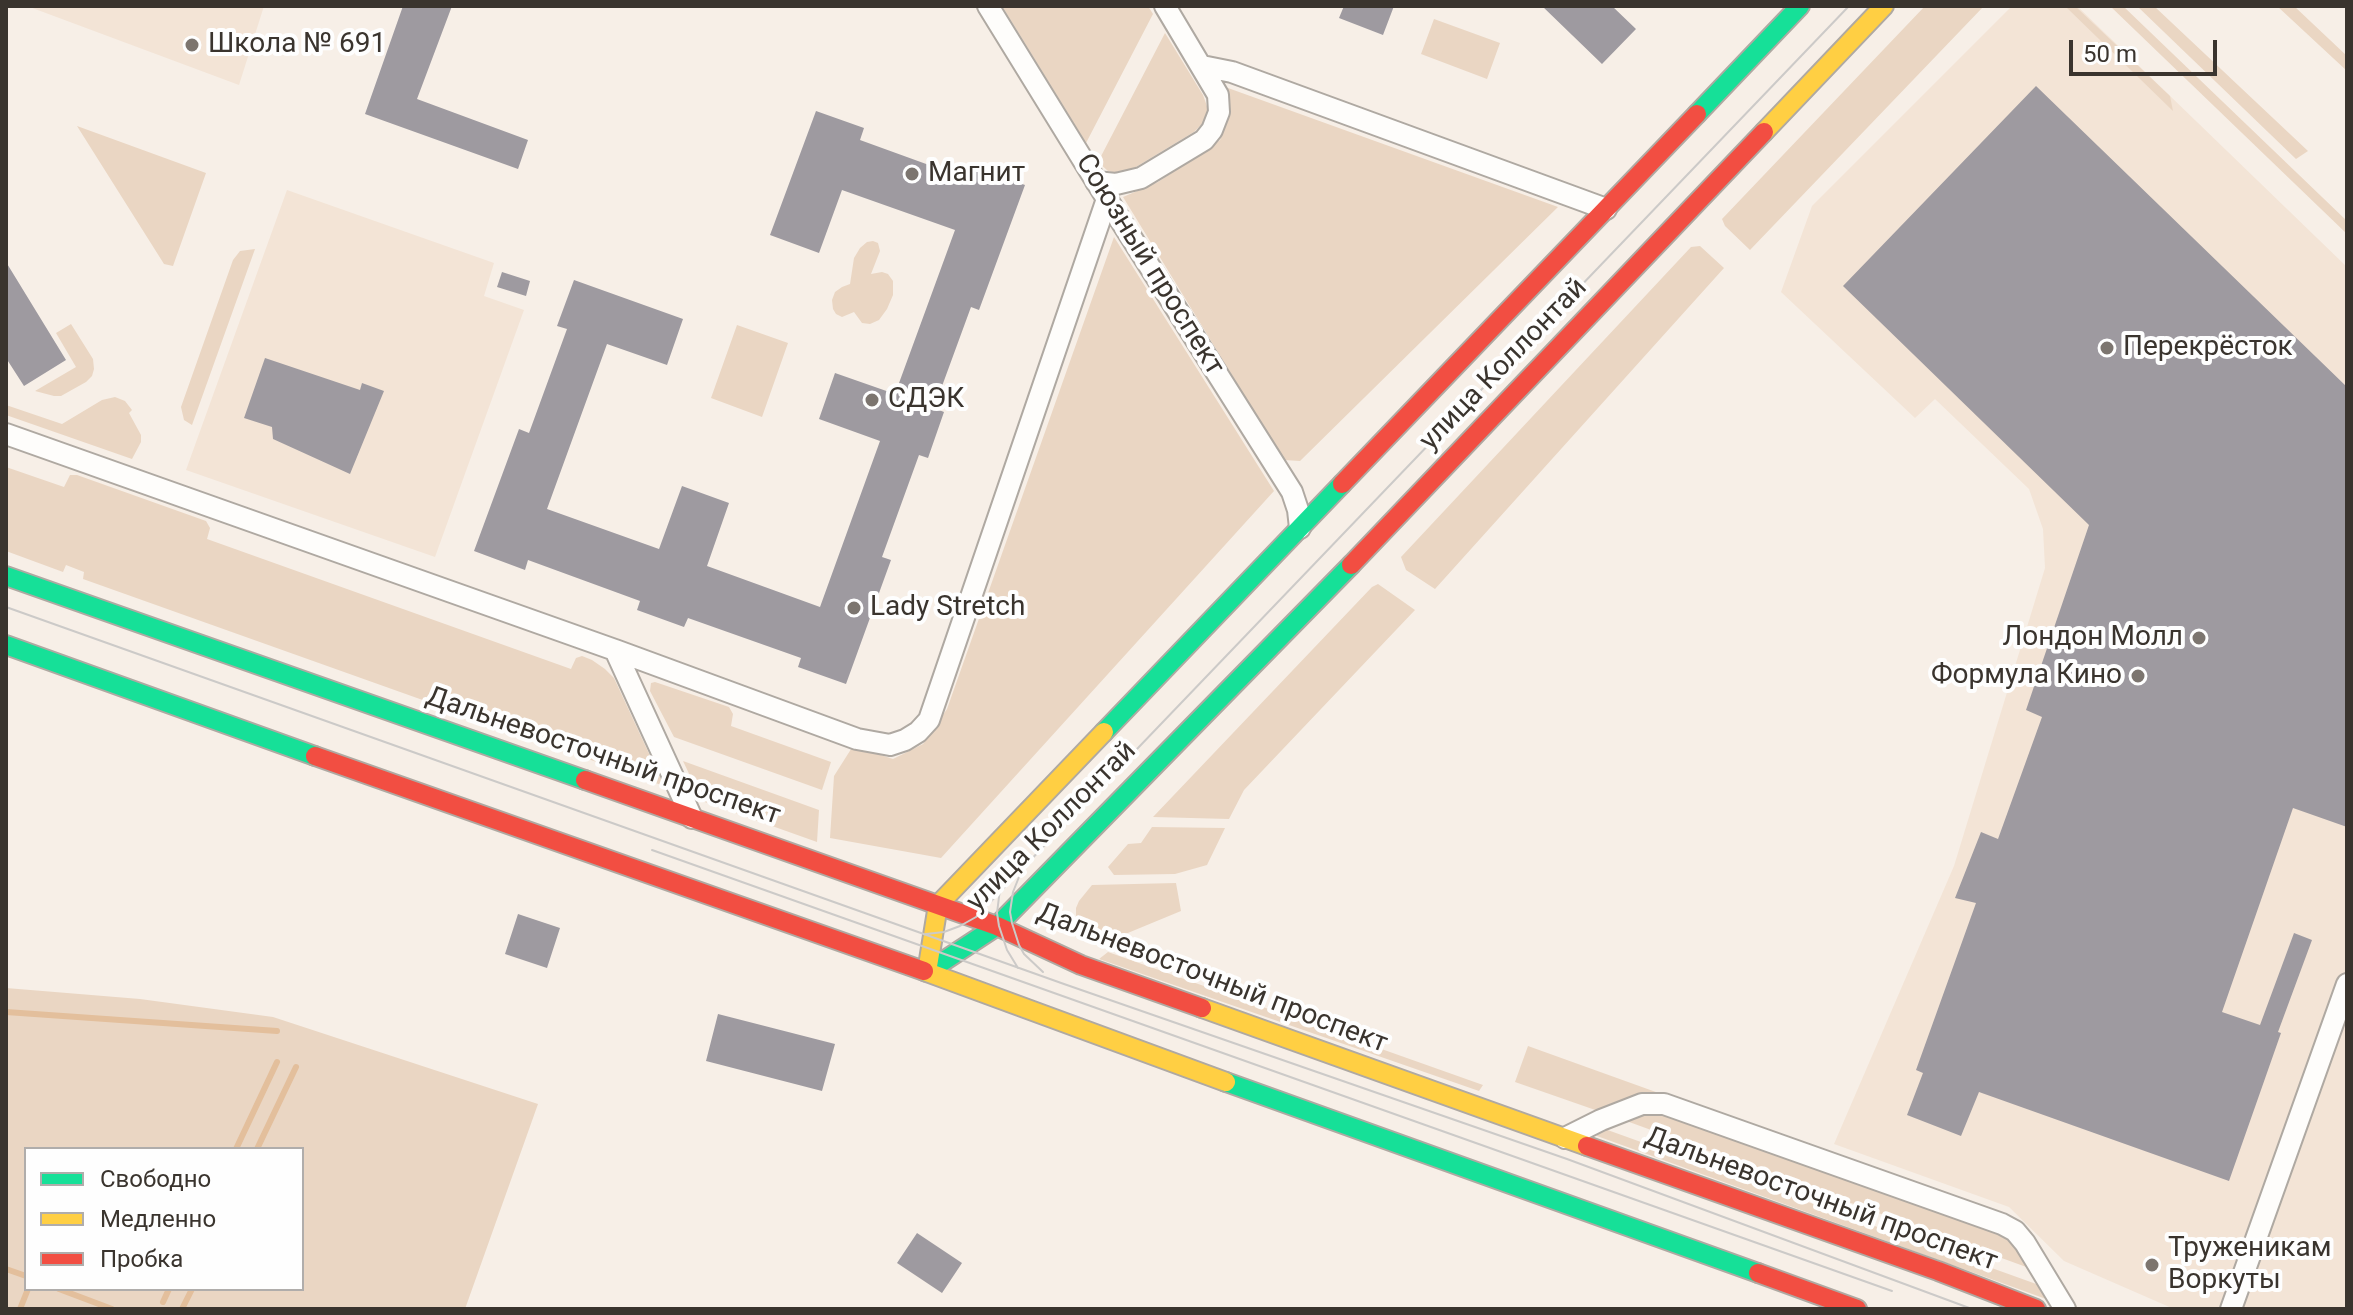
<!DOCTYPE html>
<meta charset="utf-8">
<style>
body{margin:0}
#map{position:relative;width:2353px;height:1315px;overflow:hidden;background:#f7efe7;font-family:Roboto,sans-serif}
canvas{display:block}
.frame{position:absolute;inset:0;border:8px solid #3a342e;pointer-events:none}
.legend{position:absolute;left:24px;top:1147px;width:280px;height:144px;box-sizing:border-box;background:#fefefe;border:2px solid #b0adab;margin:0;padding:10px 14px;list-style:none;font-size:24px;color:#3a342e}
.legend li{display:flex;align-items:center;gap:16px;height:40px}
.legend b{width:40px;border:2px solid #b0adab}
.scale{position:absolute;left:2069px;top:40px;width:148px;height:36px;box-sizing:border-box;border:4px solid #3a342e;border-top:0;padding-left:10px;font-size:24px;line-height:28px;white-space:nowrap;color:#3a342e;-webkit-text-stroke:6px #fefefe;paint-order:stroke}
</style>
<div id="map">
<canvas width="2353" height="1315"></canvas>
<div class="frame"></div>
<ul class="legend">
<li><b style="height:10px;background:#16e098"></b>Свободно</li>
<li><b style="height:10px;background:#ffcf43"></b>Медленно</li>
<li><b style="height:10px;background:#f24e42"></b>Пробка</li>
</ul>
<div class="scale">50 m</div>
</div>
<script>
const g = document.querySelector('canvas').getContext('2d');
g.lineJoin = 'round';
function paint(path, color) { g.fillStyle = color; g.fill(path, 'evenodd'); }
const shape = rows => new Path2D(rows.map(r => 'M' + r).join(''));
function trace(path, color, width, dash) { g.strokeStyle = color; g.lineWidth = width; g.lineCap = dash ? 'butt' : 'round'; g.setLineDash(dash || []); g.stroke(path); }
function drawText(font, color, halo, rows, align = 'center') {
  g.font = font + ' Roboto,sans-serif'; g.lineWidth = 8; g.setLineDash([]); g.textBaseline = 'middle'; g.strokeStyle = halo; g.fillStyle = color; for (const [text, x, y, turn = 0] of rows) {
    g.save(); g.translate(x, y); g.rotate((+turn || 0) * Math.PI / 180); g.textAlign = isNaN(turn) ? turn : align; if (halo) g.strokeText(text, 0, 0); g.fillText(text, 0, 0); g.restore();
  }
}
const built = shape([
 [27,6,264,6,239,85],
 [2012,6,2077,6,2347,267,2347,1309,2174,1309,2064,1261,2009,1207,1834,1144,1954,866,2045,568,2043,529,2029,489,1935,399,1915,418,1781,292,1812,206],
 [287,190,494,263,484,296,524,310,435,557,186,470]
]);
const green = shape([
 [1002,6,1148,6,1153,14,1086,143],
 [1925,6,1984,6,1750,250,1725,226,1722,219],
 [2065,6,2075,6,2170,96,2173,111],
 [2110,6,2123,6,2347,221,2347,234],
 [2137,6,2154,6,2308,151,2296,159],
 [2277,6,2294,6,2347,56,2347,71],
 [1434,19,1500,43,1487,79,1421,54],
 [1165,33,1203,95,1208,109,1204,122,1194,132,1131,170,1120,174,1108,171,1098,162],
 [1228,88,1558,207,1300,461,1284,460,1123,197,1158,182,1220,140,1228,120],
 [77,126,206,173,173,266,164,264],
 [1114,237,1274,491,941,858,830,838,834,776,853,746,893,759,923,744,947,709],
 [873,241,878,243,880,251,871,274,882,272,888,274,893,281,893,295,887,309,879,320,870,324,862,323,854,312,842,317,836,314,833,309,832,300,835,292,842,287,850,284,854,258,860,248,867,242],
 [1700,246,1724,268,1435,589,1406,570,1401,557,1691,247],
 [255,249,192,425,184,420,181,407,233,260,240,251],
 [71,324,93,359,94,369,92,376,86,382,61,396,54,396,35,391,76,367,56,333],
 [737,325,788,343,762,417,711,398],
 [115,397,125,401,132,410,129,413,141,435,141,442,132,459,6,415,6,405,62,424,102,400],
 [6,467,64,487,70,475,77,475,206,521,210,528,207,539,571,669,576,658,582,656,592,660,605,669,614,678,664,786,83,579,84,572,66,565,63,572,6,551],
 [1378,584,1415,610,1244,790,1229,819,1153,817,1372,587],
 [655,682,729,707,733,714,731,726,831,762,822,790,674,737,650,691,651,683],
 [683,761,819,810,817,842,702,801],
 [1152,827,1225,828,1207,865,1175,874,1114,875,1108,867,1128,844,1141,843],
 [1176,883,1181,911,1106,942,1085,934,1079,928,1076,920,1076,908,1079,901,1092,885],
 [1108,952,1483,1085,1479,1091,1099,959],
 [6,988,140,999,273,1017,538,1104,465,1309,6,1309],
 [26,1149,302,1149,302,1289,26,1289],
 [1528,1046,1817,1150,1649,1095,1601,1112,1515,1082],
 [1652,1110,2005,1234,2015,1244,2029,1268,1621,1119],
 [1602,1128,2039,1285,2046,1299,1597,1136,1596,1131]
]);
const stream = shape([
 [6,1012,277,1031],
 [236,1149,277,1062],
 [257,1149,296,1067],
 [6,1269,26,1276],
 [59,1289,112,1309],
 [163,1302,169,1289],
 [20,1309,28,1289],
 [182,1309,192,1289]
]);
const building = shape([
 [403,6,452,6,417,99,528,140,518,169,365,114],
 [1344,6,1394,6,1383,35,1339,18],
 [1542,6,1612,6,1636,29,1602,64],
 [2036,86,2347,387,2347,827,2293,808,2222,1012,2260,1025,2294,933,2312,940,2278,1032,2281,1033,2229,1181,1979,1092,1961,1136,1907,1115,1923,1073,1916,1070,1976,903,1955,898,1981,832,1998,839,2042,717,2026,710,2089,525,1843,286],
 [816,111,864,128,860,140,973,181,977,168,1025,185,979,310,971,307,934,408,944,412,928,458,919,455,882,557,891,560,846,684,798,667,801,658,688,618,684,627,637,610,640,601,528,560,525,570,474,551,519,429,529,433,567,329,557,326,574,280,683,319,667,365,607,344,547,509,659,549,682,486,729,503,707,566,820,607,880,441,819,419,835,373,895,394,955,230,842,190,819,253,770,235],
 [6,262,66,360,24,386,6,358],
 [502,272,530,281,526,296,497,287],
 [265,358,360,390,362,383,384,391,350,474,273,439,272,427,244,418],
 [518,914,560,928,547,968,505,954],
 [718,1014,835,1044,822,1091,706,1061],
 [917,1233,962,1263,942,1293,897,1263]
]);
const street = shape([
 [988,6,1107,199,1292,492,1298,510,1300,528],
 [1202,66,1232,72,1606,209],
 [1096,182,1116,184,1141,178,1204,140,1212,130,1219,112,1218,95,1165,6],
 [6,434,615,650,692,818],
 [615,650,857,739,890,745,905,740,918,732,929,720,1107,199],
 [1565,1138,1601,1120,1642,1104,1664,1104,2002,1224,2015,1231,2025,1243,2065,1309],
 [2231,1309,2347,984]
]);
const fast = shape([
 [1697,114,1800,6],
 [6,576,585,780],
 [6,645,315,756],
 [1104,732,1342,484],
 [927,972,997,926,1351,565],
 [1226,1082,1758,1273]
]);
const slow = shape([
 [1764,132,1884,6],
 [924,971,1226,1082],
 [927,972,938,905,1104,732],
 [1202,1008,1587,1146]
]);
const jam = shape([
 [1342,484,1697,114],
 [1351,565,1764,132],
 [315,756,924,971],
 [585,780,997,926,1081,965,1202,1008],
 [1587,1146,1938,1271,2036,1309],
 [1758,1273,1857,1309]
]);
const tram = shape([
 [6,607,1064,984,1567,1159,1972,1309],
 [652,850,1892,1291],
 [1019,877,1013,892,1010,912,1012,923,1019,945,1024,954,1043,972],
 [1000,889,997,913,999,926,1007,950,1018,968],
 [926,934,944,932,960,926,976,917,1849,6]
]);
const markers = [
 [192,45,8,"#7c756f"],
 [912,174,8,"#7c756f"],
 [2107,348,8,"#7c756f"],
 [872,400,8,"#7c756f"],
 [854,608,8,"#7c756f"],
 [2199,638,8,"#7c756f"],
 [2138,676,8,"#7c756f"],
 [2152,1265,8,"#7c756f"]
];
const poiNames = [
 ["Школа № 691",208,45],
 ["Магнит",928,174],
 ["Перекрёсток",2123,348],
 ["СДЭК",888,400],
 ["Lady Stretch",870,608],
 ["Лондон Молл",2183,638,"right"],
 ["Формула Кино",2122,676,"right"],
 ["Труженикам",2168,1249],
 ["Воркуты",2168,1281]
];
const streetNames = [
 ["Союзный проспект",1149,265,58],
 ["улица Коллонтай",1504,365,-46],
 ["Дальневосточный проспект",603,757,19],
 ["улица Коллонтай",1052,827,-45],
 ["Дальневосточный проспект",1212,979,21],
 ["Дальневосточный проспект",1821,1200,20]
];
paint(built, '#f3e4d6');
paint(green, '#ead6c3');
trace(stream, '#e3bf9c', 6);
paint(building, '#9e9aa0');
trace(street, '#afa9a2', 24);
trace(fast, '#afa9a2', 22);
trace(slow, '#afa9a2', 22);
trace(jam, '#afa9a2', 22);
trace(street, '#fefdfb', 20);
trace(fast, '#16e098', 18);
trace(slow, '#ffcf43', 18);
trace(jam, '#f24e42', 18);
trace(tram, '#cccac8', 2);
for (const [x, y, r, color] of markers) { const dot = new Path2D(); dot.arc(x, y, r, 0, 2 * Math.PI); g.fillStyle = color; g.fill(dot); trace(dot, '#fefefe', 3); }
drawText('28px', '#3a342e', '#fefefe', poiNames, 'left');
drawText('28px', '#3a342e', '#fefefe', streetNames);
</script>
